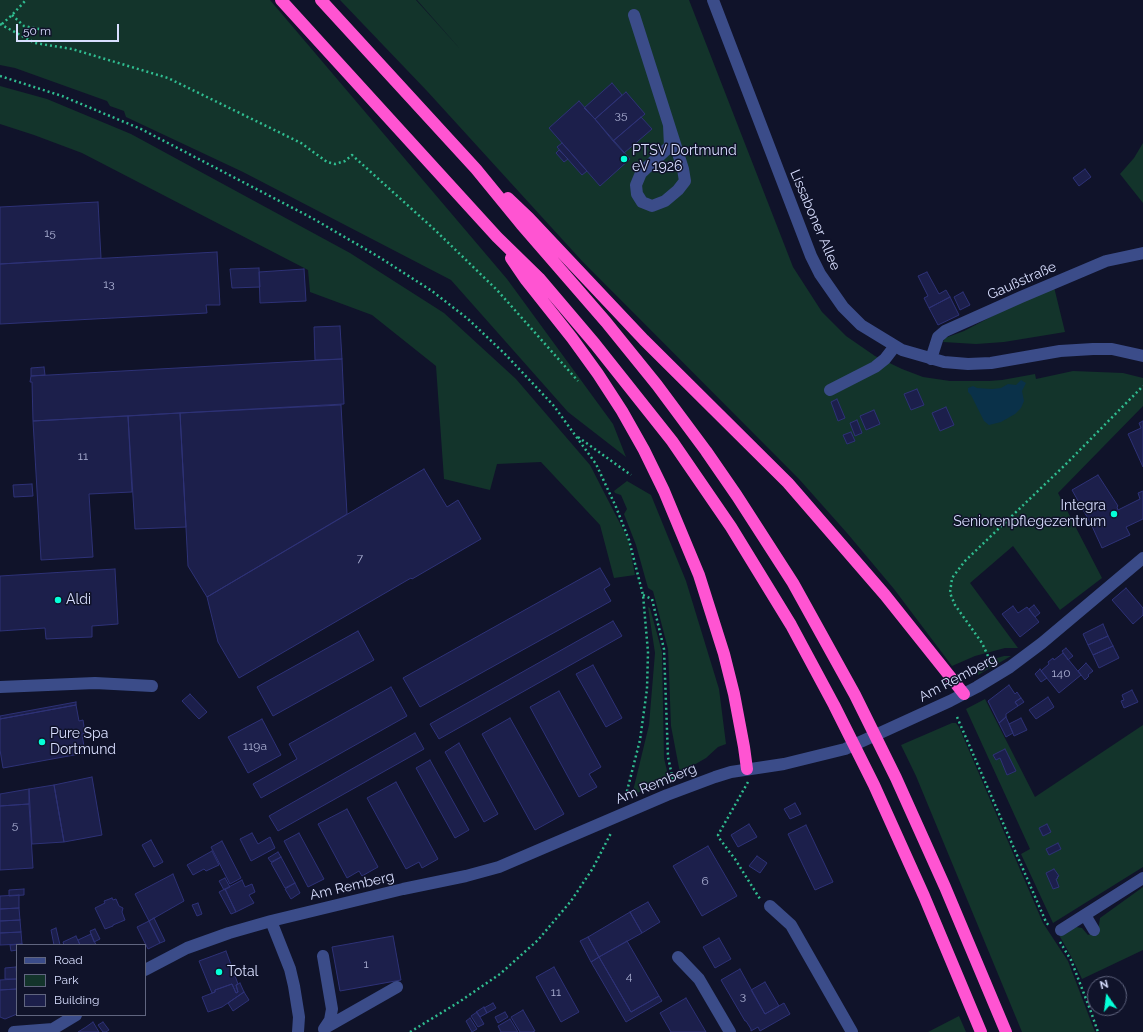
<!DOCTYPE html>
<meta charset="utf-8">
<style>
body{margin:0}
#map{position:relative;width:1143px;height:1032px;overflow:hidden;background:#10132a;font-family:Raleway,sans-serif}
canvas{display:block}
.legend{position:absolute;left:16px;top:944px;width:130px;height:72px;box-sizing:border-box;background:#10132a;border:1px solid #60657f;margin:0;padding:5px 7px;list-style:none;font-size:12px;color:#d9dfff}
.legend li{display:flex;align-items:center;gap:8px;height:20px}
.legend b{width:20px;border:1px solid #60657f}
.north{position:absolute;left:1087px;top:976px;width:40px;height:40px;box-sizing:border-box;background:#10132a;border:1px solid #60657f;border-radius:50%;rotate:346deg;font-size:11px;font-weight:700;line-height:16px;text-align:center;color:#d9dfff}
.north::after{content:'';display:block;margin:auto;width:14px;height:18px;background:#05ffd8;clip-path:polygon(50% 0,100% 100%,50% 72%,0 100%)}
.scale{position:absolute;left:16px;top:24px;width:103px;height:18px;box-sizing:border-box;border:2px solid #d9dfff;border-top:0;padding-left:5px;font-size:12px;line-height:14px;white-space:nowrap;color:#d9dfff;-webkit-text-stroke:3px #10132a;paint-order:stroke}
</style>
<div id="map">
<canvas width="1143" height="1032"></canvas>
<ul class="legend">
<li><b style="height:5px;background:#3b4c89"></b>Road</li>
<li><b style="height:11px;background:#13342b"></b>Park</li>
<li><b style="height:11px;background:#1c1f4b"></b>Building</li>
</ul>
<div class="north">N</div>
<div class="scale">50 m</div>
</div>
<script>
const g = document.querySelector('canvas').getContext('2d');
g.lineJoin = 'round';
function paint(path, color) { g.fillStyle = color; g.fill(path, 'evenodd'); }
const shape = rows => new Path2D(rows.map(r => 'M' + r).join(''));
function trace(path, color, width, dash) { g.strokeStyle = color; g.lineWidth = width; g.lineCap = dash ? 'butt' : 'round'; g.setLineDash(dash || []); g.stroke(path); }
function drawText(font, color, halo, rows, align = 'center') {
  g.font = font + ' Raleway,sans-serif'; g.lineWidth = 3; g.setLineDash([]); g.textBaseline = 'middle'; g.strokeStyle = halo; g.fillStyle = color; for (const [text, x, y, turn = 0] of rows) {
    g.save(); g.translate(x, y); g.rotate((+turn || 0) * Math.PI / 180); g.textAlign = isNaN(turn) ? turn : align; if (halo) g.strokeText(text, 0, 0); g.fillText(text, 0, 0); g.restore();
  }
}
const green = shape([
 [0,0,270,0,507,279,613,424,626,457,568,412,451,280,243,172,126,117,124,111,110,106,107,101,15,68,0,65],
 [340,0,416,0,461,50,417,0,689,0,793,267,822,312,846,336,875,356,902,369,923,377,950,381,989,381,1002,380,1035,374,1036,379,1073,371,1123,373,1143,378,1143,406,1058,493,1102,578,1060,610,1013,546,970,583,1018,648,1005,648,975,656,952,666,894,589,847,533,799,479,582,261,427,91],
 [0,86,47,99,131,134,350,253,444,313,516,379,590,465,628,539,635,575,614,578,600,525,541,462,497,464,490,490,444,479,436,366,372,315,310,292,308,270,82,153,34,135,0,124],
 [1143,143,1143,203,1120,174,1134,158],
 [1054,287,1065,332,1004,342,976,344,943,342,945,338,964,331,1004,310],
 [627,481,651,495,686,581,719,689,726,744,718,747,706,758,680,773,671,726,668,649,653,591,648,588,636,545,624,514,627,509,621,495,615,493,614,491],
 [648,607,650,608,662,652,664,758,668,775,664,782,632,795,649,725,655,653],
 [1004,656,1011,656,978,675,976,670,977,666,990,660],
 [985,699,1035,797,1143,725,1143,867,1053,923,1021,854,1030,849,966,709],
 [952,723,956,723,959,727,1043,923,1068,961,1095,1032,1022,1032,916,776,901,745],
 [1143,887,1143,950,1082,979,1073,960,1059,935,1076,927,1082,928,1088,935,1098,931,1100,918],
 [959,1016,966,1032,928,1032]
]);
const water = shape([
 [1021,380,1026,383,1022,391,1024,401,1021,408,1015,414,1001,422,989,425,984,421,971,395,968,392,968,388,973,386,977,388,992,389,1001,388,1008,384,1016,385]
]);
const building = shape([
 [612,83,622,95,595,119,584,108,612,83],
 [626,92,645,114,613,141,595,119,626,92],
 [579,101,630,159,600,186,549,128,579,101],
 [641,117,652,129,624,153,613,141,641,117],
 [562,143,587,171,582,175,557,147,562,143],
 [559,150,568,159,564,162,556,153,559,150],
 [1085,169,1091,177,1079,186,1073,178,1085,169],
 [98,202,101,258,0,264,0,207,98,202],
 [217,252,220,305,206,305,207,313,0,324,0,264,217,252],
 [259,268,260,287,232,288,230,269,259,268],
 [304,269,306,301,260,303,259,272,304,269],
 [927,272,939,294,946,290,950,297,929,308,924,298,928,296,918,276,927,272],
 [963,292,970,305,960,310,954,297,963,292],
 [950,297,959,315,938,325,929,308,950,297],
 [340,326,342,359,315,360,314,327,340,326],
 [342,359,344,404,33,421,32,382,30,382,31,376,342,359],
 [44,367,45,375,31,376,31,368,44,367],
 [917,389,924,405,911,410,904,394,917,389],
 [837,399,845,418,838,421,831,402,837,399],
 [341,405,347,514,207,597,188,566,180,413,341,405],
 [946,407,954,425,940,431,932,413,946,407],
 [874,410,880,424,866,430,860,416,874,410],
 [180,413,186,527,135,529,128,416,180,413],
 [128,416,132,492,89,494,93,557,41,560,33,421,128,416],
 [857,420,862,433,855,436,850,423,857,420],
 [1143,421,1143,467,1128,434,1141,428,1139,423,1143,421],
 [851,432,855,441,847,444,843,435,851,432],
 [424,469,447,507,458,500,481,539,412,579,411,578,239,678,218,642,207,597,424,469],
 [1098,475,1118,506,1117,507,1118,510,1140,499,1138,493,1143,491,1143,519,1126,527,1130,535,1102,548,1091,524,1072,490,1098,475],
 [32,484,33,496,14,497,13,485,32,484],
 [600,568,610,585,604,589,611,601,420,707,403,678,600,568],
 [115,569,118,624,92,626,92,637,67,638,46,639,45,628,0,631,0,576,115,569],
 [1126,588,1143,608,1143,615,1133,624,1112,600,1126,588],
 [1034,605,1040,613,1035,617,1029,609,1034,605],
 [1013,606,1018,613,1027,607,1039,622,1020,637,1002,614,1013,606],
 [613,621,622,636,439,739,430,724,613,621],
 [1103,624,1108,636,1088,645,1083,634,1103,624],
 [358,631,374,660,273,716,257,687,358,631],
 [1108,636,1113,646,1093,655,1088,645,1108,636],
 [1113,646,1119,658,1099,668,1093,655,1113,646],
 [1066,648,1073,656,1068,660,1062,651,1066,648],
 [1063,653,1081,675,1059,693,1041,671,1049,664,1048,662,1053,658,1054,660,1063,653],
 [1086,663,1093,671,1088,675,1089,676,1085,680,1078,671,1086,663],
 [593,665,622,718,606,727,576,674,593,665],
 [1040,669,1047,678,1041,682,1035,674,1040,669],
 [1009,685,1015,694,1017,692,1021,698,1015,702,1018,706,1006,714,1006,717,999,723,988,701,1009,685],
 [391,687,407,716,261,798,253,784,297,759,289,744,391,687],
 [1132,690,1138,702,1124,708,1121,701,1124,700,1122,695,1132,690],
 [559,691,601,767,589,774,597,787,579,797,530,707,559,691],
 [190,694,207,712,199,719,182,701,190,694],
 [1048,697,1054,707,1036,719,1029,710,1048,697],
 [1021,698,1024,702,1018,706,1015,702,1021,698],
 [76,702,76,705,0,719,0,716,76,702],
 [76,705,79,721,83,720,85,733,82,734,85,753,3,768,0,750,0,719,76,705],
 [1006,717,1013,733,1006,737,999,723,1006,717],
 [510,718,564,814,535,830,482,734,510,718],
 [1021,718,1027,730,1014,736,1009,724,1021,718],
 [262,719,281,755,248,773,228,737,262,719],
 [415,733,424,749,278,831,269,816,415,733],
 [459,743,498,814,484,822,445,752,459,743],
 [1005,749,1016,771,1007,775,1000,758,996,760,993,755,1005,749],
 [430,760,469,830,455,838,416,768,430,760],
 [92,777,102,835,64,842,54,785,92,777],
 [396,782,438,859,422,868,419,862,406,869,367,798,396,782],
 [54,785,64,842,32,844,29,789,54,785],
 [29,789,29,804,0,806,0,794,29,789],
 [795,803,801,814,790,819,784,809,795,803],
 [29,804,33,868,0,870,0,806,29,804],
 [347,809,378,867,362,876,359,871,347,878,318,824,347,809],
 [749,824,757,837,738,847,731,835,749,824],
 [1047,824,1051,832,1043,836,1039,828,1047,824],
 [806,825,833,882,815,890,788,834,806,825],
 [252,833,258,844,270,837,275,848,251,861,240,839,252,833],
 [299,833,324,879,308,887,284,841,299,833],
 [151,840,163,862,154,867,142,845,151,840],
 [222,841,241,878,230,884,211,847,222,841],
 [1058,843,1061,849,1049,855,1046,849,1058,843],
 [708,846,737,896,702,916,673,866,708,846],
 [212,851,219,865,206,871,204,869,193,875,187,865,212,851],
 [278,852,281,857,271,862,268,858,278,852],
 [757,856,767,863,760,873,749,866,757,856],
 [281,857,295,883,285,888,271,863,281,857],
 [1054,869,1059,876,1057,877,1058,878,1056,879,1059,887,1053,889,1046,873,1054,869],
 [173,874,184,901,149,921,135,894,173,874],
 [225,878,230,887,224,890,219,881,225,878],
 [242,880,245,887,252,884,255,892,249,895,254,903,236,912,225,889,242,880],
 [295,883,300,893,291,899,285,889,295,883],
 [24,889,24,895,9,896,9,890,24,889],
 [225,889,236,912,231,914,219,892,225,889],
 [19,895,19,908,0,909,0,896,19,895],
 [112,898,113,900,116,899,119,906,123,908,122,912,125,920,113,925,113,926,105,929,95,908,105,903,104,901,112,898],
 [648,902,660,922,642,933,630,912,648,902],
 [198,903,202,914,197,916,192,905,198,903],
 [19,908,20,920,0,921,0,909,19,908],
 [630,912,642,933,599,957,588,937,630,912],
 [154,918,165,941,160,943,149,921,154,918],
 [20,920,21,932,0,933,0,921,20,920],
 [149,921,160,943,148,949,137,927,149,921],
 [56,928,60,945,54,945,51,930,56,928],
 [95,929,100,939,94,942,90,931,95,929],
 [21,932,22,944,0,945,0,933,21,932],
 [91,934,96,945,80,945,78,940,91,934],
 [76,936,80,945,64,945,63,942,76,936],
 [393,936,401,980,340,991,332,947,393,936],
 [588,937,599,957,591,962,580,941,588,937],
 [719,938,731,959,715,968,703,947,719,938],
 [627,941,659,996,631,1012,599,957,627,941],
 [22,944,22,945,17,945,17,950,11,951,10,945,22,944],
 [226,951,238,984,236,985,238,992,236,993,232,984,215,990,215,992,212,993,199,961,226,951],
 [599,957,631,1012,659,996,662,1001,626,1022,591,962,599,957],
 [16,967,17,979,5,979,5,968,16,967],
 [554,967,579,1012,561,1022,536,977,554,967],
 [740,969,765,1014,784,1003,790,1014,760,1031,758,1027,751,1031,751,1029,746,1021,745,1021,721,980,740,969],
 [17,979,17,989,0,990,0,980,17,979],
 [765,982,779,1006,765,1014,751,990,765,982],
 [240,983,244,992,222,1007,208,1012,202,997,215,992,215,990,232,984,236,993,238,992,236,985,240,983],
 [17,989,17,1014,5,1019,0,1017,0,990,17,989],
 [244,992,249,1000,233,1011,228,1003,244,992],
 [686,998,706,1032,671,1032,660,1013,686,998],
 [493,1003,496,1008,487,1013,484,1008,493,1003],
 [484,1007,487,1013,480,1017,476,1012,484,1007],
 [523,1010,535,1031,532,1032,520,1032,511,1017,523,1010],
 [477,1012,484,1024,478,1027,471,1016,477,1012],
 [505,1012,508,1017,498,1023,495,1017,505,1012],
 [470,1018,477,1029,472,1032,466,1021,470,1018],
 [510,1019,518,1032,501,1032,498,1026,510,1019],
 [93,1022,99,1032,78,1032,86,1027,93,1022],
 [103,1022,109,1030,106,1032,103,1032,98,1025,103,1022]
]);
const path = shape([
 [12,15,24,26,44,30],
 [0,24,35,43,72,49,168,78,301,143,327,162,335,164,345,161,352,155,435,230,497,290,578,381],
 [2,24,12,15,26,0],
 [0,76,62,96,141,129,312,218,379,257,432,291,468,319,505,354,554,406,596,464,616,507,629,540,643,595,648,652,647,689,640,740,625,799],
 [578,437,631,475],
 [643,595,652,599,664,649,668,757,673,780],
 [988,656,982,643,955,605,950,593,952,578,965,561,1065,465,1143,386],
 [957,717,1046,922,1050,927],
 [748,782,718,835,719,838,735,859,760,899],
 [1060,942,1071,960,1091,1012,1098,1032],
 [410,1032,459,1002,500,974,538,940,571,901,593,868,611,833]
]);
const minor = shape([
 [713,0,811,256,820,274,843,307,861,325,902,350,944,362,968,364,991,363,1060,351,1093,349,1112,349,1143,356],
 [634,15,683,169,685,181,678,190,665,201,652,206,642,202,637,194,636,185,641,173,670,146,669,125],
 [931,359,938,337,945,331,1021,297,1106,261,1143,253],
 [830,390,875,367,885,359,895,346],
 [0,687,95,683,152,686],
 [770,906,791,925,852,1032],
 [1085,915,1094,930],
 [271,921,290,969,294,986,299,1017,298,1032],
 [1061,930,1143,878],
 [323,956,332,1009,330,1020,324,1029],
 [678,957,699,979,730,1032],
 [145,970,187,948,229,933,271,921,403,889,466,876,499,867,667,795,715,777,731,772,784,764,845,749,950,701,977,687,1010,667,1042,643,1143,558],
 [325,1028,397,987],
 [14,1032,53,1029],
 [51,1032,53,1029,76,1015]
]);
const highway = shape([
 [281,0,497,237,539,278,595,344,672,441,731,527,791,625,834,705,874,785,924,896,981,1032],
 [321,0,476,169,521,224,606,322,657,385,706,451,737,496,793,583,855,695,896,778,945,887,1006,1032],
 [508,198,529,218,644,340,788,483,885,595,964,694],
 [511,258,526,280,572,338,598,374,622,411,644,450,664,491,699,575,724,654,734,694,744,747,747,769]
]);
const markers = [
 [624,159,4,"#05ffd8"],
 [1114,514,4,"#05ffd8"],
 [58,600,4,"#05ffd8"],
 [42,742,4,"#05ffd8"],
 [219,972,4,"#05ffd8"]
];
const numberNames = [
 ["35",621,115],
 ["15",50,233],
 ["13",109,284],
 ["11",83,456],
 ["7",360,558],
 ["140",1061,673],
 ["119a",255,746],
 ["5",15,825],
 ["6",705,881],
 ["1",366,964],
 ["4",629,976],
 ["11",556,992],
 ["3",743,996]
];
const poiNames = [
 ["PTSV Dortmund",632,151],
 ["eV 1926",632,167],
 ["Integra",1106,506,"right"],
 ["Seniorenpflegezentrum",1106,522,"right"],
 ["Aldi",66,600],
 ["Pure Spa",50,734],
 ["Dortmund",50,750],
 ["Total",227,972]
];
const streetNames = [
 ["Lissaboner Allee",815,220,67],
 ["Gaußstraße",1022,281,-24],
 ["Am Remberg",958,678,-28],
 ["Am Remberg",656,784,-22],
 ["Am Remberg",352,886,-13]
];
paint(green, '#13342b');
paint(water, '#0a3149');
paint(building, '#1c1f4b');
trace(building, '#2e3277', 1);
trace(path, '#30bd90', 2.5, [2, 3]);
trace(minor, '#3b4c89', 12);
trace(highway, '#ff54d2', 12);
for (const [x, y, r, color] of markers) { const dot = new Path2D(); dot.arc(x, y, r, 0, 2 * Math.PI); g.fillStyle = color; g.fill(dot); trace(dot, '#10132a', 1.5); }
drawText('12px', '#aaafd2', null, numberNames);
drawText('14px', '#d9dfff', '#10132a', poiNames, 'left');
drawText('14px', '#d9dfff', '#10132a', streetNames);
</script>
